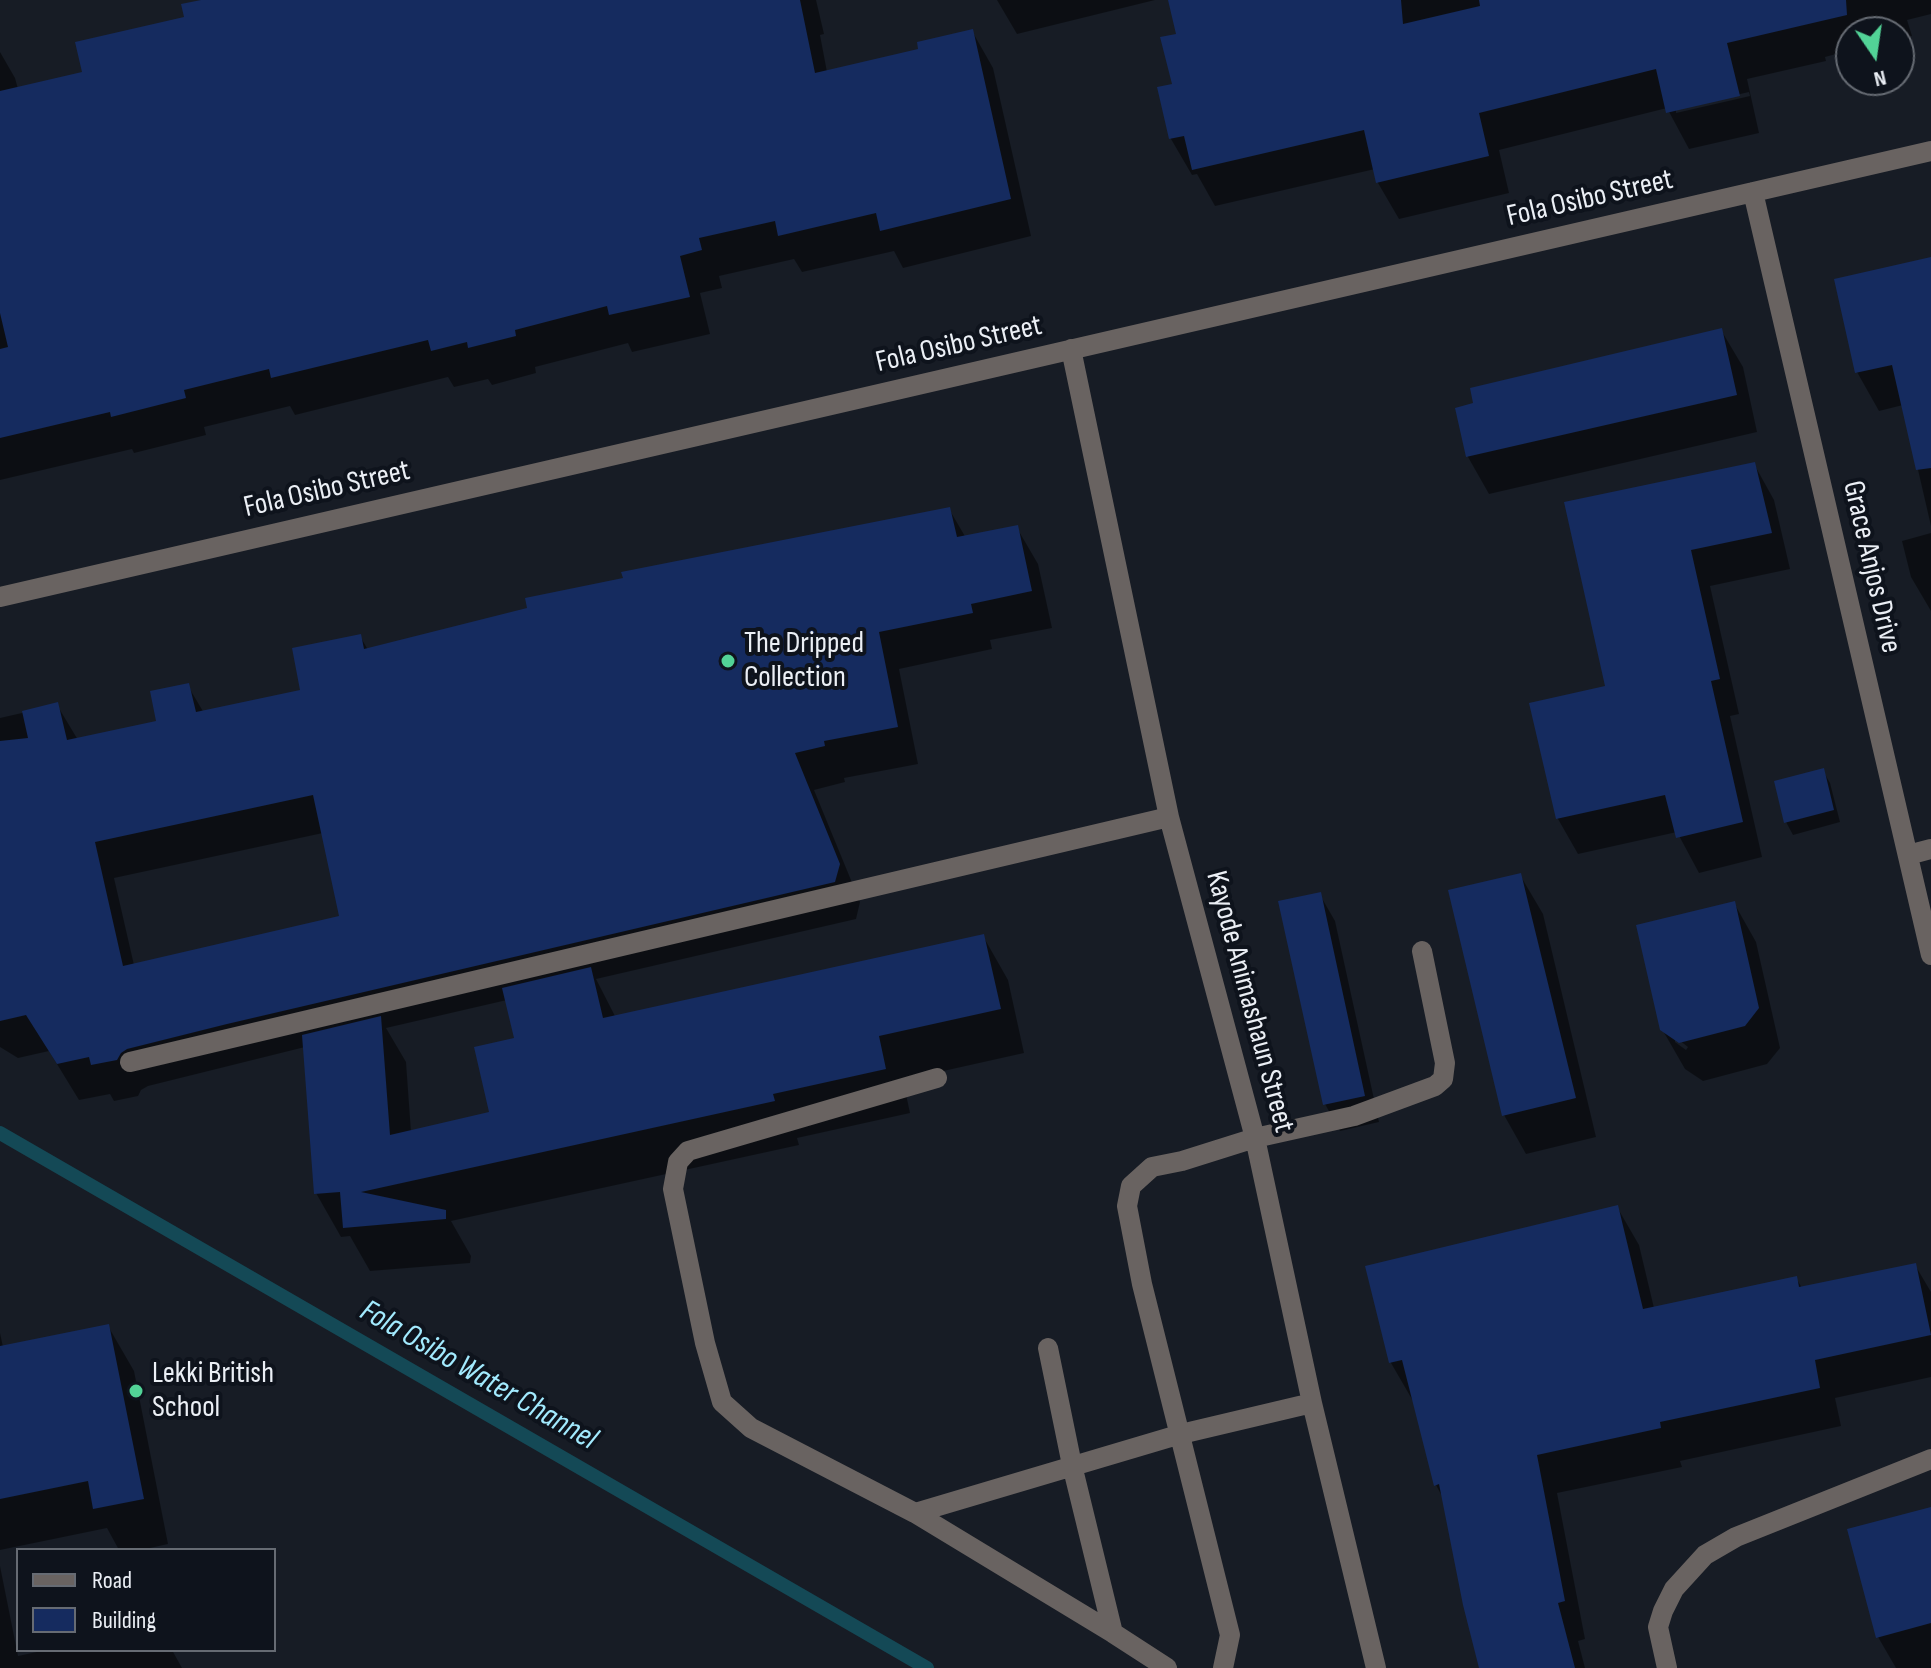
<!DOCTYPE html>
<style>
body{margin:0}
#map{position:relative;width:1931px;height:1668px;overflow:hidden;background:#171c25;font-family:"Sofia Sans Condensed",sans-serif}
canvas{display:block}
.legend{position:absolute;left:16px;top:1548px;width:260px;height:104px;box-sizing:border-box;background:#0e131c;border:2px solid #666b73;margin:0;padding:10px 14px;list-style:none;font-size:24px;color:#ebeff5}
.legend li{display:flex;align-items:center;gap:16px;height:40px}
.legend b{width:40px;border:2px solid #666b73}
.north{position:absolute;left:1835px;top:16px;width:80px;height:80px;box-sizing:border-box;background:#0e131c;border:2px solid #666b73;border-radius:50%;rotate:167deg;font-size:22px;font-weight:700;line-height:32px;text-align:center;color:#ebeff5}
.north::after{content:'';display:block;margin:auto;width:28px;height:36px;background:#52d397;clip-path:polygon(50% 0,100% 100%,50% 72%,0 100%)}
</style>
<div id="map">
<canvas width="1931" height="1668"></canvas>
<ul class="legend">
<li><b style="height:10px;background:#696361"></b>Road</li>
<li><b style="height:22px;background:#152b5f"></b>Building</li>
</ul>
<div class="north">N</div>
</div>
<script>
const g = document.querySelector('canvas').getContext('2d');
g.lineJoin = 'round';
function paint(path, color) { g.fillStyle = color; g.fill(path, 'evenodd'); }
const shape = rows => new Path2D(rows.map(r => 'M' + r).join(''));
function trace(path, color, width, dash) { g.strokeStyle = color; g.lineWidth = width; g.lineCap = dash ? 'butt' : 'round'; g.setLineDash(dash || []); g.stroke(path); }
function drawText(font, color, halo, rows, align = 'center') {
  g.font = font + ' "Sofia Sans Condensed",sans-serif'; g.lineWidth = 8; g.setLineDash([]); g.textBaseline = 'middle'; g.strokeStyle = halo; g.fillStyle = color; for (const [text, x, y, turn = 0] of rows) {
    g.save(); g.translate(x, y); g.rotate((+turn || 0) * Math.PI / 180); g.textAlign = isNaN(turn) ? turn : align; if (halo) g.strokeText(text, 0, 0); g.fillText(text, 0, 0); g.restore();
  }
}
const shadow = shape([
 [210,0,816,0,824,34,820,35,827,72,921,51,972,31,993,68,1031,236,903,268,894,251,802,272,794,259,719,276,722,288,700,293,710,334,632,352,628,343,535,367,536,373,492,385,488,379,454,387,448,377,295,415,290,406,204,427,206,435,134,453,132,449,0,480,0,52,15,78,18,89,84,74,186,19],
 [997,0,1155,0,1017,34],
 [1170,0,1931,0,1931,14,1907,20,1912,36,1899,39,1899,32,1851,32,1851,50,1825,57,1826,61,1747,79,1759,133,1689,149,1667,108,1499,150,1509,193,1399,219,1378,183,1375,169,1215,206,1197,174,1192,175,1171,139,1160,89,1174,85,1179,35],
 [1749,92,1750,96,1676,113,1676,109],
 [1931,259,1931,526,1903,405,1879,411,1857,372],
 [1721,330,1743,367,1757,432,1489,494,1468,457,1457,410],
 [1754,464,1774,500,1790,569,1710,586,1739,714,1730,716,1762,857,1699,873,1677,832,1578,854,1558,819,1532,705,1607,687,1566,504],
 [949,509,966,538,1017,528,1038,564,1052,628,990,640,992,649,899,669,918,764,844,778,845,782,814,790,860,902,856,919,596,979,616,1018,983,936,1008,980,1024,1053,903,1080,910,1113,797,1138,799,1145,451,1221,471,1256,470,1263,370,1271,350,1236,341,1237,316,1193,305,1047,148,1086,141,1090,138,1096,114,1101,110,1094,79,1100,49,1051,18,1058,0,1047,0,718,57,705,78,740,158,722,188,686,204,713,303,691,360,636,368,650],
 [323,833,342,918,134,965,114,878],
 [507,1000,516,1040,491,1113,411,1132,406,1062,386,1028],
 [1931,533,1931,611,1911,577,1902,541],
 [1823,771,1830,783,1840,822,1793,835,1786,822],
 [1520,875,1543,914,1596,1137,1526,1154,1504,1115],
 [1320,895,1335,921,1379,1122,1340,1131,1325,1104],
 [1734,903,1756,942,1780,1048,1767,1064,1703,1081,1685,1069,1662,1029],
 [1675,1037,1688,1047,1686,1050,1675,1042],
 [1617,1207,1639,1245,1654,1308,1796,1278,1802,1288,1915,1265,1931,1292,1931,1377,1835,1398,1841,1426,1680,1461,1682,1467,1557,1493,1585,1639,1578,1641,1585,1668,1481,1668,1444,1500,1436,1485,1413,1401,1391,1363,1367,1267],
 [108,1326,134,1371,168,1544,141,1550,119,1550,107,1528,0,1550,0,1333,3,1347],
 [1931,1509,1931,1668,1896,1668,1878,1637],
 [0,1566,18,1656,46,1650,172,1650,182,1668,0,1668]
]);
const stream = shape([
 [0,1133,927,1668]
]);
const building = shape([
 [201,0,800,0,815,73,918,49,917,42,973,29,1011,199,880,231,876,213,778,236,775,221,699,238,702,250,680,256,690,297,609,315,607,306,515,330,516,336,468,348,467,342,431,351,428,340,271,378,269,369,184,390,186,398,111,417,110,412,0,438,0,349,8,347,0,313,0,91,82,72,75,42,184,17,181,4],
 [1168,0,1401,0,1403,24,1480,6,1479,0,1846,0,1847,15,1727,43,1740,96,1666,113,1656,69,1479,113,1489,156,1376,183,1364,130,1192,170,1184,136,1169,139,1157,87,1172,84,1160,37,1176,34],
 [1931,257,1931,468,1916,470,1892,365,1855,373,1834,279],
 [1722,328,1737,395,1466,457,1455,408,1473,403,1470,388],
 [1755,462,1772,533,1691,550,1720,679,1711,681,1743,822,1676,838,1665,795,1556,819,1529,703,1605,686,1564,502],
 [950,507,957,537,1018,525,1032,591,971,604,973,613,879,632,898,727,824,741,825,746,795,753,840,864,835,882,227,1024,127,1049,121,1053,117,1060,91,1065,89,1057,57,1064,26,1015,0,1021,0,741,28,738,22,711,58,702,67,740,156,721,150,691,189,683,196,712,300,690,292,648,361,634,364,649,527,608,525,598,623,578,621,572],
 [313,795,339,916,123,966,95,842],
 [1824,768,1834,810,1784,823,1774,781],
 [1521,873,1576,1098,1502,1116,1448,890],
 [1321,892,1365,1096,1323,1105,1278,901],
 [1735,901,1759,1008,1745,1026,1679,1043,1660,1030,1636,925],
 [984,934,1001,1009,879,1036,886,1069,773,1094,775,1101,361,1192,446,1210,446,1219,343,1228,340,1192,314,1194,302,1035,381,1016,390,1135,489,1112,474,1047,514,1038,502,988,591,967,603,1018],
 [1618,1205,1643,1309,1797,1276,1799,1287,1916,1263,1931,1335,1815,1360,1820,1388,1660,1422,1661,1428,1537,1455,1565,1601,1558,1603,1575,1668,1479,1668,1463,1605,1439,1484,1434,1486,1402,1360,1389,1363,1365,1266],
 [109,1324,144,1499,93,1509,88,1481,0,1499,0,1346],
 [1931,1507,1931,1623,1876,1638,1847,1529]
]);
const minor = shape([
 [1753,192,1931,955],
 [1071,349,1169,817,1255,1138,1312,1403,1376,1668],
 [0,597,1931,151],
 [1908,855,1931,849],
 [130,1062,1169,817],
 [937,1078,688,1151,678,1162,673,1189,705,1343,722,1402,751,1428,915,1513,1113,1633,1167,1668],
 [1048,1348,1072,1465,1113,1633],
 [915,1513,1181,1434,1312,1403],
 [1223,1668,1230,1635,1142,1284,1127,1206,1131,1186,1152,1167,1182,1161,1255,1138,1354,1116,1435,1086,1443,1079,1445,1063,1422,951],
 [1667,1668,1658,1627,1663,1611,1674,1589,1705,1555,1736,1537,1931,1459]
]);
const markers = [
 [728,661,8,"#52d397"],
 [136,1391,8,"#52d397"]
];
const streetNames = [
 ["Fola Osibo Street",1590,199,-13],
 ["Fola Osibo Street",959,345,-13],
 ["Fola Osibo Street",327,490,-13],
 ["Grace Anjos Drive",1871,567,77],
 ["Kayode Animashaun Street",1249,1002,75]
];
const poiNames = [
 ["The Dripped",744,644],
 ["Collection",744,678],
 ["Lekki British",152,1374],
 ["School",152,1408]
];
const waterNames = [
 ["Fola Osibo Water Channel",478,1376,30]
];
paint(shadow, '#0007');
trace(stream, '#144956', 14);
paint(building, '#152b5f');
trace(minor, '#696361', 20);
for (const [x, y, r, color] of markers) { const dot = new Path2D(); dot.arc(x, y, r, 0, 2 * Math.PI); g.fillStyle = color; g.fill(dot); trace(dot, '#0e131c', 3); }
drawText('30px', '#ebeff5', '#0e131c', streetNames);
drawText('30px', '#ebeff5', '#0e131c', poiNames, 'left');
drawText('italic 32px', '#a2eafe', '#0e131c', waterNames);
</script>
